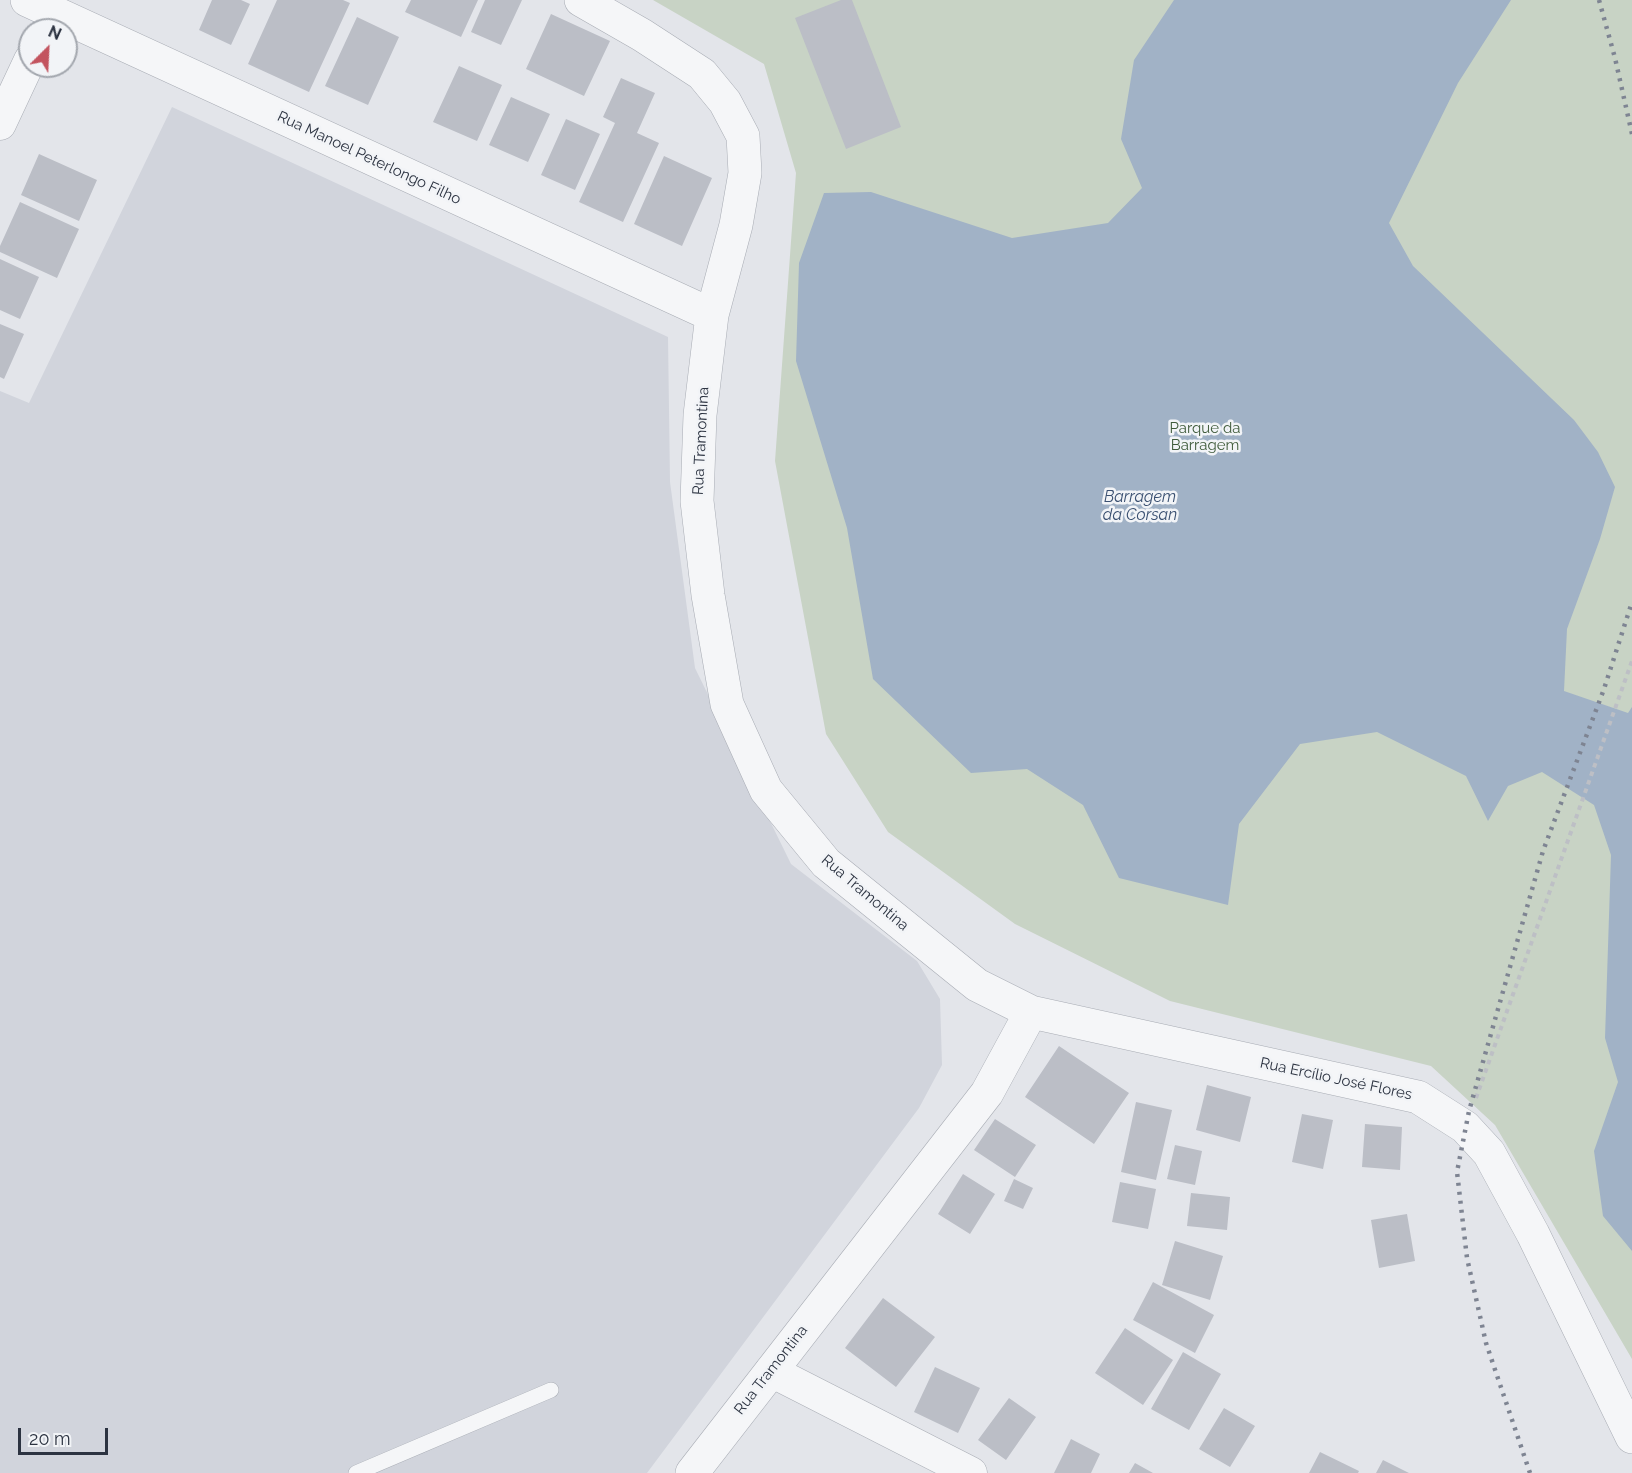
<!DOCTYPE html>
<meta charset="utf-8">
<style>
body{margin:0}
#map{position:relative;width:1632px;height:1473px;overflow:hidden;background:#e3e5ea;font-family:Raleway,sans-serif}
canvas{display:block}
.north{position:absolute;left:18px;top:18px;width:60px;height:60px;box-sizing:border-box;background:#f2f4f7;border:2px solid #a3a7ae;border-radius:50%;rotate:24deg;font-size:16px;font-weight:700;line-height:24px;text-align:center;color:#2c3341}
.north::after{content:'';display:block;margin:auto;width:21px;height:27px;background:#c3545f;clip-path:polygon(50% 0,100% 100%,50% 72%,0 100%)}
.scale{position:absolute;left:18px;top:1428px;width:90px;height:27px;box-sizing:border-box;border:3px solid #2c3341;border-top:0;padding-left:8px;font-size:18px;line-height:21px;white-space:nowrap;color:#2c3341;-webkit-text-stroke:4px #f2f4f7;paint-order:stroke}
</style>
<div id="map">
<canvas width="1632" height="1473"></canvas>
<div class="north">N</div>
<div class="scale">20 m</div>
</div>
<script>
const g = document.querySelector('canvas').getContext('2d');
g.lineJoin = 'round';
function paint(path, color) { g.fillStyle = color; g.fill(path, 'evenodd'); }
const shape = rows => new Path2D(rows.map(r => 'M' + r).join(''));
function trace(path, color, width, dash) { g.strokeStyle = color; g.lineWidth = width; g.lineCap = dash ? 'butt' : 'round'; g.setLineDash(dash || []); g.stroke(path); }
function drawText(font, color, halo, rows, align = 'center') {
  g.font = font + ' Raleway,sans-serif'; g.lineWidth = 5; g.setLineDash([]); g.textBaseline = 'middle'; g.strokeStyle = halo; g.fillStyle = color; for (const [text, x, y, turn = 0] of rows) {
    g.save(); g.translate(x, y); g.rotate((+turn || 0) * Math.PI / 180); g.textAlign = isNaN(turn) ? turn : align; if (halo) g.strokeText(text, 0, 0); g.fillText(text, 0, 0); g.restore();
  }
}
const built = shape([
 [172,107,668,337,670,482,695,668,791,864,917,961,940,999,942,1065,919,1108,647,1473,0,1473,0,391,29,403]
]);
const green = shape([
 [653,0,1632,0,1632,1359,1495,1125,1431,1066,1170,1001,1015,924,888,832,826,734,775,461,796,173,764,64]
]);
const water = shape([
 [1174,0,1511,0,1458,83,1389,223,1413,266,1574,420,1598,452,1615,487,1600,539,1567,629,1564,691,1628,713,1632,707,1632,1251,1603,1216,1594,1151,1618,1082,1605,1038,1611,855,1594,805,1542,772,1508,786,1488,821,1466,776,1377,732,1300,744,1239,824,1228,905,1119,878,1083,805,1027,769,971,773,873,679,847,528,796,361,799,263,824,193,871,192,1012,238,1108,223,1142,188,1121,139,1134,60]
]);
const building = shape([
 [212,0,241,0,250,4,231,45,199,30],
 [277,0,343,0,350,3,309,92,248,64],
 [411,0,478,0,461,37,405,12],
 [485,0,522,0,501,45,471,32],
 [841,0,852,0,901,127,846,149,795,18],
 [551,14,610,41,584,96,526,69],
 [357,17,399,37,368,105,325,86],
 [459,66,502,85,477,141,433,122],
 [621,78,655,93,637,133,659,143,623,222,579,202,615,123,603,117],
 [511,97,550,114,528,162,489,145],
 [566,119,600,134,575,190,541,175],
 [39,154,97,180,79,221,21,195],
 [664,156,712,178,682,246,634,224],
 [20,202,79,229,57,278,0,252,0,246],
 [0,259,39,277,20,319,0,310],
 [0,324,24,334,4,379,0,377],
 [1059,1046,1129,1093,1094,1144,1025,1097],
 [1207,1085,1251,1097,1240,1142,1196,1130],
 [1136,1102,1172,1110,1156,1180,1121,1172],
 [1302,1114,1333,1120,1323,1169,1292,1162],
 [995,1119,1036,1145,1015,1177,974,1150],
 [1365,1124,1402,1127,1400,1170,1362,1167],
 [1175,1145,1202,1151,1195,1185,1167,1179],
 [963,1174,995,1194,970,1234,938,1214],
 [1014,1179,1033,1188,1023,1209,1004,1201],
 [1120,1182,1156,1189,1148,1229,1112,1222],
 [1191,1193,1230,1197,1227,1230,1187,1226],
 [1407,1214,1415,1261,1379,1268,1371,1220],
 [1175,1241,1223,1256,1210,1300,1162,1285],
 [1153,1282,1214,1315,1195,1353,1133,1320],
 [883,1298,935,1337,896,1387,845,1348],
 [1125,1328,1173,1360,1143,1405,1095,1373],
 [1183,1352,1221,1374,1189,1430,1151,1409],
 [935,1367,980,1388,958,1433,914,1412],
 [1009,1398,1036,1417,1006,1460,978,1440],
 [1224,1408,1255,1426,1230,1467,1199,1449],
 [1071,1439,1100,1454,1091,1473,1054,1473],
 [1320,1452,1359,1471,1358,1473,1309,1473],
 [1383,1460,1409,1473,1376,1473],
 [1135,1463,1153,1473,1129,1473]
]);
const path = shape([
 [1476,1098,1632,661]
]);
const service = shape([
 [356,1473,551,1390]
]);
const minor = shape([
 [0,124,30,60],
 [771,1371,971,1473]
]);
const tertiary = shape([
 [27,0,712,315],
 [581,0,642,35,702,74,725,102,743,136,745,173,736,225,712,315,700,415,697,501,708,595,727,704,766,790,826,863,977,985,1031,1012,1418,1097,1465,1127,1489,1153,1533,1234,1632,1437],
 [692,1473,987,1093,1031,1012]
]);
const rail = shape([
 [1599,0,1615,58,1632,134],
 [1530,1473,1486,1343,1467,1258,1457,1172,1469,1111,1543,851,1604,689,1632,602]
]);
const streetNames = [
 ["Rua Manoel Peterlongo Filho",369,158,25],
 ["Rua Tramontina",701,441,-87],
 ["Rua Tramontina",865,893,40],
 ["Rua Ercílio José Flores",1336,1079,12],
 ["Rua Tramontina",771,1370,-52]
];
const parkNames = [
 ["Parque da",1205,428],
 ["Barragem",1205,445]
];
const waterNames = [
 ["Barragem",1140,497],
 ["da Corsan",1140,515]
];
paint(built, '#d1d4dc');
paint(green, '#c8d3c5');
paint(water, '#a1b2c6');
paint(building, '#bbbec6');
trace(service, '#a8acb4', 16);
trace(minor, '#a8acb4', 33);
trace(tertiary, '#a8acb4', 34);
trace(path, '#bdbfc5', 4, [4.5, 4.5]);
trace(service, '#f5f6f8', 15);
trace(minor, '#f5f6f8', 32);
trace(tertiary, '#f5f6f8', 33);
trace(rail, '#7e8492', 4.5, [3, 6]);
drawText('15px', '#2c3341', '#f2f4f7', streetNames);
drawText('15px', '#3f5b3b', '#f2f4f7', parkNames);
drawText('italic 16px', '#3a5071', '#f2f4f7', waterNames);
</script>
